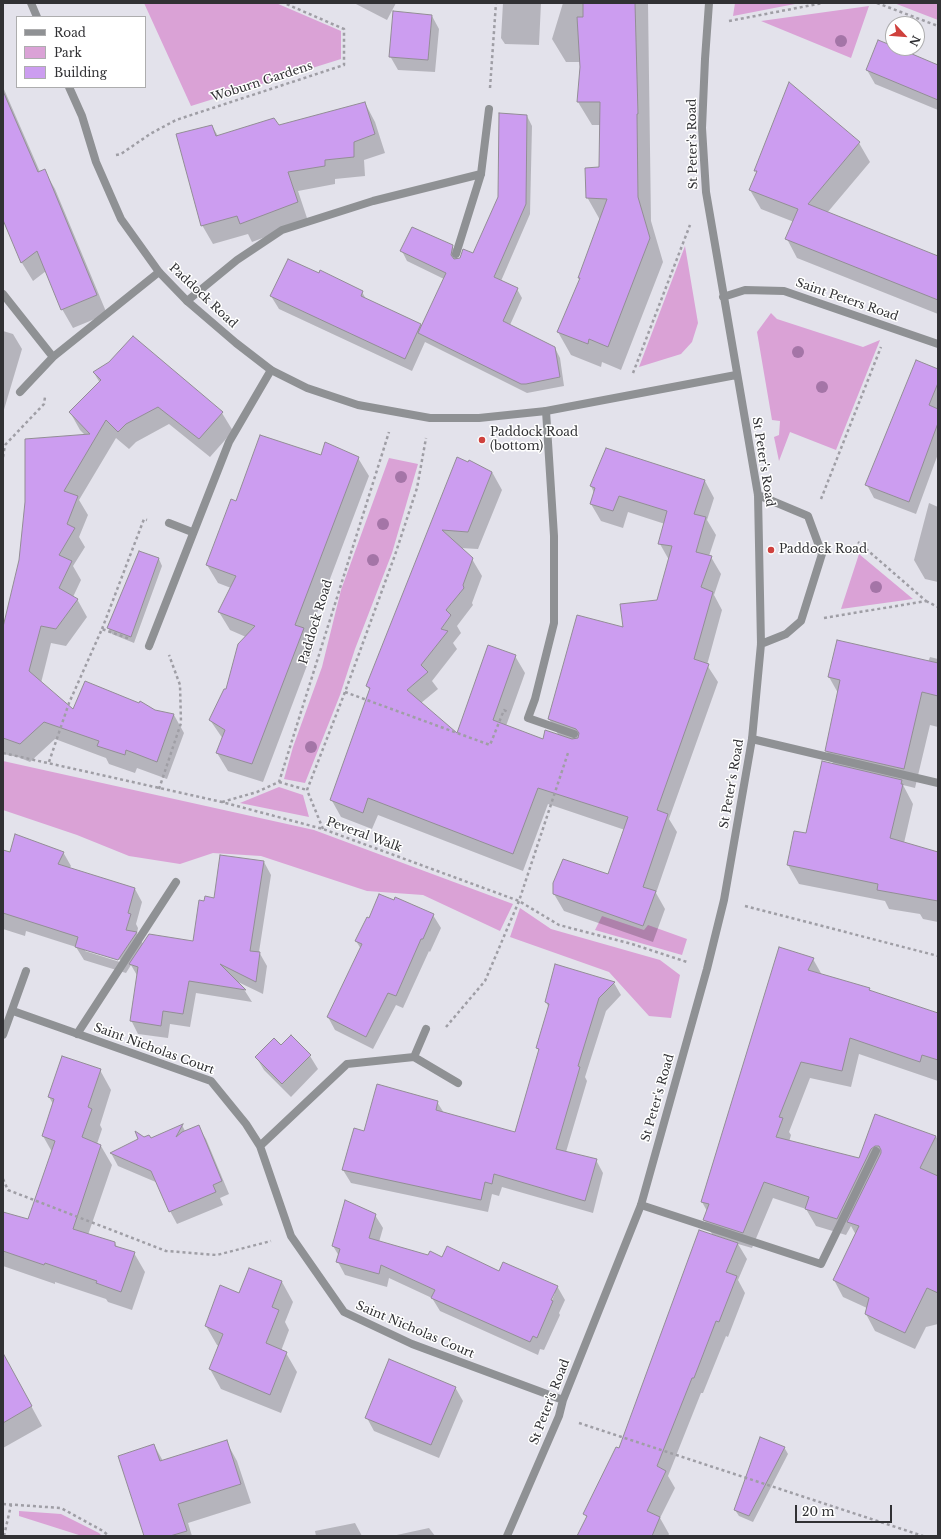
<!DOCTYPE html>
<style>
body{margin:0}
#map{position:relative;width:941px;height:1539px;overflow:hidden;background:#e3e2eb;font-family:"Libre Baskerville",serif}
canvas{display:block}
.frame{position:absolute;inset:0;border:4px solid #313134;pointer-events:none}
.legend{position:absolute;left:16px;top:16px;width:130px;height:72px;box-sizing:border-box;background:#fff;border:1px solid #adadae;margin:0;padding:5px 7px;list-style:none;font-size:12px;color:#313134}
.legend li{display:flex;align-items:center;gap:8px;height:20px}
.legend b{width:20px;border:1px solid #adadae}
.north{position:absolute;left:885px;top:16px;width:40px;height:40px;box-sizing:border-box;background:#fff;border:1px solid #adadae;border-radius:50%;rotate:116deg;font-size:11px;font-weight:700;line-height:16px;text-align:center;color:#313134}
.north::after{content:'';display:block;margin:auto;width:14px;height:18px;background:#cf413d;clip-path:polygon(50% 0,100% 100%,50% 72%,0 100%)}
.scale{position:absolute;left:795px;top:1505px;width:97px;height:18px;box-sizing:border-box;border:2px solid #313134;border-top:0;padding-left:5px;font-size:12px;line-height:14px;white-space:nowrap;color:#313134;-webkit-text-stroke:3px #fff;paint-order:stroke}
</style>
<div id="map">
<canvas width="941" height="1539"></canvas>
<div class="frame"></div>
<ul class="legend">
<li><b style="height:5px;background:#8f9194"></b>Road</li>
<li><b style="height:11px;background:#daa2d6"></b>Park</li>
<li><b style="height:11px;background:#cc9df0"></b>Building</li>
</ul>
<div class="north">N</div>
<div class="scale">20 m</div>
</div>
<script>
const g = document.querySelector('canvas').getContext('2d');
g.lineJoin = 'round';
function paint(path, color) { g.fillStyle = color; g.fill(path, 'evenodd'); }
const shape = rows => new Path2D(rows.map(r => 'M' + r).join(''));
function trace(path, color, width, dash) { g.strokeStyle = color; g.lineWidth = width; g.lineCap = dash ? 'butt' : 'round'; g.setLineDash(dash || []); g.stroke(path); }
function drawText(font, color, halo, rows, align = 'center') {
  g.font = font + ' "Libre Baskerville",serif'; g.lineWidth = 3; g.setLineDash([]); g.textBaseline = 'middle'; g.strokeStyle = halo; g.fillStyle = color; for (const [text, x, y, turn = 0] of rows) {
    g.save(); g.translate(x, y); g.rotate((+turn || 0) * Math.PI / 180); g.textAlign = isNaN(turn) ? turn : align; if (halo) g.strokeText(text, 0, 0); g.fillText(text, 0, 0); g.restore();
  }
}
const green = shape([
 [144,3,276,3,341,31,341,59,191,106],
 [735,3,800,3,733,16],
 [894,3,938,3,938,20],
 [869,6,851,58,761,21],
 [685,246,698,323,692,342,681,354,639,367],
 [771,313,777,319,863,347,880,340,836,450,790,432,779,461,774,437,779,435,780,421,772,420,757,332],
 [389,458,418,464,392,553,355,649,340,695,305,783,284,779,293,747,322,667,341,590],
 [859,554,913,599,841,609],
 [3,761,314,830,513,904,500,931,423,895,367,891,261,856,213,853,180,864,129,856,77,835,3,810],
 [279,787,303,795,309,817,240,803],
 [520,908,551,929,660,960,680,975,671,1018,649,1016,609,972,510,937],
 [602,916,644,930,648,925,687,939,682,955,595,930],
 [19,1511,61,1514,99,1533,102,1536,82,1536,19,1516]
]);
const shadow = shape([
 [354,3,396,3,387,20],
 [503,3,541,3,539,45,505,44,501,38],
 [563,3,648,3,651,221,663,262,621,370,602,362,601,367,571,355,558,332,580,280,579,278,600,220,587,197,600,168,601,125,592,125,578,102,581,62,566,62,552,39],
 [432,16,439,29,435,72,398,70,390,56],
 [893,47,938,66,938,110,875,84,867,70],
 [790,84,859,143,870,162,827,213,938,257,938,314,797,258,787,239,794,222,761,209,750,190,757,173,756,171],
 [3,87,40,172,44,170,55,189,107,314,73,328,62,309,46,271,33,281,22,263,3,220],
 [365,103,375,122,385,153,364,160,365,176,335,179,335,184,298,191,308,221,252,242,248,234,213,244,202,225,212,126,218,136,278,126],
 [527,116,532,126,530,214,501,281,517,289,522,298,510,325,555,348,560,358,564,386,527,393,425,342,412,371,279,309,271,296,362,292,366,299,420,324,422,328,444,279,407,261,402,251,452,246,458,255,457,260,474,255,499,198],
 [3,331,13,334,22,349,3,413],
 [938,370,938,454,916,514,874,498,867,485],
 [94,373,222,413,233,431,210,457,169,424,136,442,129,449,116,438,79,500,88,515,79,537,85,547,73,566,81,580,73,597,77,599,87,617,66,646,51,643,41,683,74,711,174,715,184,733,167,779,137,768,135,773,109,764,106,758,55,739,30,762,18,757,3,754,3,631,85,435,80,430,70,412,100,383],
 [607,449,705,481,714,498,707,520,716,535,709,556,711,557,721,574,714,595,722,610,707,665,718,682,669,819,677,832,656,893,665,909,653,942,564,911,554,894,609,875,625,830,548,804,523,871,378,815,372,829,341,817,331,799,370,691,367,686,457,459,492,472,502,490,478,549,460,548,472,559,482,576,472,603,473,605,457,626,461,633,453,643,457,649,432,681,438,689,421,703,458,735,515,656,525,673,506,726,544,740,559,736,549,719,624,629,657,601,669,560,660,544,665,524,628,512,623,528,601,521,591,504,594,493,591,486],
 [322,456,358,458,369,476,308,637,314,647,263,782,228,771,217,753,223,739,210,720,227,691,246,637,230,630,219,612,231,588,218,583,207,565,236,503],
 [929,503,938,507,938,582,925,579,914,560],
 [140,552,159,559,162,566,134,643,112,634,108,628],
 [930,657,938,659,938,727,930,725,915,788,903,785,913,804,904,843,938,853,938,922,923,919,920,914,889,909,885,901,799,884,788,865,807,835,834,765,826,750,838,693,829,677,928,662],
 [3,851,10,853,63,852,71,866,69,869,135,889,142,902,136,924,138,928,137,933,143,944,194,942,205,902,215,899,221,856,264,862,271,875,259,952,267,966,263,994,236,981,245,991,252,1002,196,993,190,1027,170,1024,168,1038,138,1034,131,1020,138,977,131,965,126,973,84,960,76,947,26,931,25,936,3,929],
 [85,949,124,961,123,963,85,951],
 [394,902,433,915,441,928,430,952,429,951,403,1008,396,1005,373,1049,335,1030,328,1017,361,949,356,941,369,919],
 [813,959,822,975,869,989,871,992,938,1014,938,1081,859,1054,851,1087,810,1078,789,1132,791,1135,789,1142,860,1159,876,1115,938,1138,938,1324,926,1327,915,1349,875,1331,866,1314,867,1308,843,1297,834,1280,856,1235,851,1226,846,1235,816,1226,806,1209,773,1198,752,1248,738,1244,747,1259,738,1280,745,1293,728,1337,726,1336,703,1393,701,1393,668,1476,675,1488,660,1518,669,1534,668,1536,578,1536,587,1518,585,1514,619,1450,713,1236,704,1219,707,1211,702,1202],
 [614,983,621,995,606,1011,585,1077,587,1081,566,1152,596,1160,603,1173,593,1213,502,1187,499,1196,492,1194,488,1212,351,1183,343,1170,365,1132,437,1102,444,1113,516,1134,540,1052,537,1048,549,1008,546,1002],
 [281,1046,310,1056,318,1069,291,1097,264,1070,256,1057],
 [100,1070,111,1090,100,1125,102,1129,97,1144,101,1146,112,1165,88,1235,115,1243,117,1247,134,1253,145,1272,132,1310,108,1302,106,1299,55,1282,55,1284,3,1266,3,1213,29,1220,52,1152,43,1136,53,1104,49,1097],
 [182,1125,185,1131,198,1126,206,1139,229,1194,220,1198,223,1205,177,1224,170,1211,158,1183,118,1166,111,1153,144,1138,151,1139],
 [375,1215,383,1228,379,1242,429,1256,557,1286,565,1300,559,1313,560,1315,544,1350,540,1349,538,1355,440,1311,432,1298,389,1278,387,1287,345,1275,338,1262,339,1256,333,1246],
 [553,1293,555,1293,550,1305,548,1304],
 [250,1269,282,1282,293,1302,285,1322,289,1330,281,1351,286,1353,297,1372,281,1413,221,1389,210,1369,219,1346,217,1345,206,1326,239,1294],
 [3,1374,22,1389,42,1426,3,1448],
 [455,1387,463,1401,439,1458,374,1431,367,1418],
 [226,1441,237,1461,251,1503,188,1523,192,1536,145,1536,154,1445,163,1461],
 [784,1447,788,1454,753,1522,739,1516,735,1510],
 [355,1523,362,1536,316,1536,315,1531],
 [429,1528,435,1536,392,1536]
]);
const building = shape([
 [583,3,635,3,638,114,637,114,638,197,650,238,608,347,589,339,588,344,557,332,580,278,578,278,607,199,586,198,585,168,599,167,600,102,577,102,580,67,577,17,583,17,583,3],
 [393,11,432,15,428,60,389,57,393,11],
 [878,40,893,46,893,48,898,48,938,65,938,100,866,70,878,40],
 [789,82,860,142,808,204,938,256,938,300,785,239,798,209,749,190,757,171,754,171,789,82],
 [3,91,38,172,45,169,97,295,61,310,37,251,21,263,3,220,3,91],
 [365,102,375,134,354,142,354,157,325,160,325,166,288,172,298,202,240,224,237,216,201,226,176,134,212,125,216,136,274,118,279,125,365,102],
 [499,113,527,115,526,204,494,277,518,288,503,321,555,347,560,377,526,384,521,384,418,333,446,273,400,251,412,227,453,245,451,255,454,259,460,258,463,249,473,253,498,197,499,113],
 [288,259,319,273,320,270,363,291,361,296,421,324,405,359,270,296,288,259],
 [133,336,223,412,199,439,158,407,126,424,118,432,106,420,64,491,78,496,67,524,75,528,59,555,72,561,59,588,78,599,56,629,41,626,29,671,73,709,85,681,139,703,140,701,155,710,174,714,157,762,126,750,125,755,97,746,99,741,44,722,20,744,3,738,3,627,19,560,25,502,25,439,90,434,69,412,101,380,93,372,109,362,133,336],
 [916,360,938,369,938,383,929,405,938,409,938,423,909,502,865,485,916,360],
 [260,435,321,455,325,442,359,457,295,625,304,628,252,764,216,753,225,730,209,720,224,689,226,689,238,644,255,626,218,612,236,576,206,565,231,499,236,501,260,435],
 [606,448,705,480,694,514,706,517,696,552,712,556,701,587,713,592,694,659,709,664,657,810,668,814,643,887,656,891,643,926,553,894,553,883,563,859,608,874,628,817,538,788,513,854,368,798,363,813,330,800,370,688,366,686,457,457,468,462,469,460,492,472,468,532,442,530,473,558,463,585,464,588,446,610,451,615,441,629,448,631,421,665,428,672,407,690,457,733,488,645,516,655,493,720,543,739,545,730,572,739,578,738,579,733,576,729,548,719,577,615,623,627,620,604,657,600,672,546,658,544,667,511,619,496,613,511,590,504,595,488,590,486,606,448],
 [139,551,159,558,131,637,107,628,139,551],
 [837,640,938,663,938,696,922,692,904,769,825,751,840,680,828,677,837,640],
 [822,761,902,780,901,784,903,784,890,838,938,852,938,901,877,890,878,884,787,865,794,831,806,833,822,761],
 [15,834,64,852,58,864,135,888,128,913,131,914,126,930,137,932,118,960,75,947,78,937,3,913,3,850,10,852,15,834],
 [220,855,264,861,250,951,260,952,256,982,220,964,246,990,189,981,183,1014,163,1011,161,1026,130,1021,138,967,129,964,149,934,193,941,199,900,204,901,205,896,214,898,220,855],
 [379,894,394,900,395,897,434,914,423,939,421,939,396,996,388,993,366,1037,327,1017,362,944,355,941,367,917,369,918,379,894],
 [779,947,814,958,808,970,870,988,869,990,938,1013,938,1060,922,1055,920,1062,850,1038,842,1071,801,1062,779,1117,783,1118,776,1137,859,1158,875,1114,936,1136,920,1168,938,1176,938,1293,927,1288,905,1333,865,1314,869,1298,833,1280,859,1226,847,1222,881,1153,881,1150,879,1146,875,1146,871,1149,837,1219,805,1209,809,1197,764,1182,743,1233,703,1220,709,1204,701,1202,779,947],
 [555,964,615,982,599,998,578,1066,580,1067,556,1149,597,1159,585,1201,494,1174,492,1184,485,1182,481,1200,342,1170,354,1128,364,1131,377,1084,438,1101,436,1110,515,1132,539,1049,536,1048,549,1004,545,1002,555,964],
 [291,1035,311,1055,282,1084,255,1057,274,1038,281,1045,291,1035],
 [62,1056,101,1069,88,1107,92,1109,82,1137,101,1145,73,1229,115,1242,115,1246,135,1252,121,1292,96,1283,97,1281,45,1263,44,1265,3,1251,3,1212,28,1219,55,1141,42,1136,54,1099,48,1097,62,1056],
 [183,1124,176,1137,182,1132,199,1125,222,1181,213,1185,216,1192,169,1212,151,1171,110,1153,138,1139,135,1131,144,1137,149,1135,151,1138,183,1124],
 [345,1200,376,1214,369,1238,428,1255,430,1251,442,1257,447,1246,499,1271,503,1262,558,1286,551,1300,553,1301,537,1338,533,1336,530,1342,431,1298,435,1290,381,1265,379,1274,336,1262,340,1249,332,1246,345,1200],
 [699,1230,738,1243,726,1272,737,1276,719,1322,716,1321,694,1378,692,1378,657,1466,666,1471,647,1511,660,1517,652,1536,577,1536,587,1516,583,1514,616,1447,619,1448,699,1230],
 [249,1268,282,1281,272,1307,279,1310,266,1343,287,1352,270,1395,209,1369,223,1334,205,1326,220,1285,239,1293,249,1268],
 [3,1353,32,1406,3,1423,3,1353],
 [389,1359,456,1387,431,1445,365,1418,389,1359],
 [760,1437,785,1447,749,1516,734,1510,760,1437],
 [227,1440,241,1484,178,1504,187,1531,170,1536,144,1536,118,1456,154,1444,160,1461,227,1440]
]);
const path = shape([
 [877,3,938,26],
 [729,21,823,3],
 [490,88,496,3],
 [116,155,121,154,150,134,176,120,344,65,344,29,284,3],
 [633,373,690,225],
 [5,445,44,404,45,397],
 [3,457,5,445],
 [821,499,881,347],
 [926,601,938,607],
 [824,618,926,601,858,542],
 [102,629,144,519,147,520],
 [345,692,490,745,504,710,508,712],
 [3,753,222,802,323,829,519,901,559,925,632,944,687,962],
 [49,762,69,703,102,629,130,639],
 [279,782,307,790],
 [159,789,181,723,180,685,169,655],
 [222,802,257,792,279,782,389,432],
 [323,829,307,790,345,692,395,555,417,488,426,438],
 [745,906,938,956],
 [446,1027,485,981,519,901,568,753],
 [3,1179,8,1190,166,1251,217,1255,271,1241],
 [579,1423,923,1536],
 [3,1504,61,1508,103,1531,109,1536],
 [4,1536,11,1505]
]);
const service = shape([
 [456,254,481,174,489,109],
 [3,294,53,357],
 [187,301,237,260,282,230,373,201,481,174],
 [20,392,53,357,159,272],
 [546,411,554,536,554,623,535,699,528,718,574,734],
 [169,523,192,532],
 [149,646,229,442,271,370],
 [752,739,938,783],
 [77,1034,176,882],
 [641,1205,821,1264,876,1151]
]);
const minor = shape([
 [31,3,37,17],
 [69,87,82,116,96,162,121,219,159,272,187,301,236,343,271,370,307,388,358,405,430,418,479,418,546,411,736,375],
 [723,297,745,290,784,291,938,344],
 [758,495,808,516,822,554,801,621,786,634,761,644],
 [13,1011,211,1081,246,1124,260,1146,291,1236,344,1312,412,1344,563,1400],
 [426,1029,414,1057,458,1083],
 [3,1035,26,971],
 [260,1146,347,1064,414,1057],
 [507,1536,559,1416,563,1400,641,1205,707,969,724,900,752,739,761,644,758,495,706,192,702,128,705,59,709,3]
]);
const trees = [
 [841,41],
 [798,352],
 [822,387],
 [401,477],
 [383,524],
 [373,560],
 [876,587],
 [311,747]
];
const markers = [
 [482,440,4,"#cf413d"],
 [771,550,4,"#cf413d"]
];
const streetNames = [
 ["Woburn Gardens",262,82,-18],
 ["St Peter's Road",693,144,-91],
 ["Paddock Road",203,296,43],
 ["Saint Peters Road",847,300,19],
 ["St Peter's Road",763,462,81],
 ["Paddock Road",316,622,-73],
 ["St Peter's Road",732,784,-80],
 ["Peveral Walk",364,835,20],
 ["Saint Nicholas Court",154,1049,20],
 ["St Peter's Road",658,1098,-74],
 ["Saint Nicholas Court",415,1330,23],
 ["St Peter's Road",550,1402,-69]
];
const poiNames = [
 ["Paddock Road",490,433],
 ["(bottom)",490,447],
 ["Paddock Road",779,550]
];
paint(green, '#daa2d6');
paint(shadow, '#0003');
paint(building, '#cc9df0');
trace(building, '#928d95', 1);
trace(path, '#9f9ea5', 2.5, [3, 3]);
trace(service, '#8f9194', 8);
trace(minor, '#8f9194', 8);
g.fillStyle = '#a475a7';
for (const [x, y] of trees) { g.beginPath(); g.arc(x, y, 6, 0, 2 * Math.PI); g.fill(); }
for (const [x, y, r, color] of markers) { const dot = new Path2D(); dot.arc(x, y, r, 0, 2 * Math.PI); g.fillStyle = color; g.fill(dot); trace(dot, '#fff', 1.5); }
drawText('12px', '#313134', '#fff', streetNames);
drawText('12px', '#313134', '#fff', poiNames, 'left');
</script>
